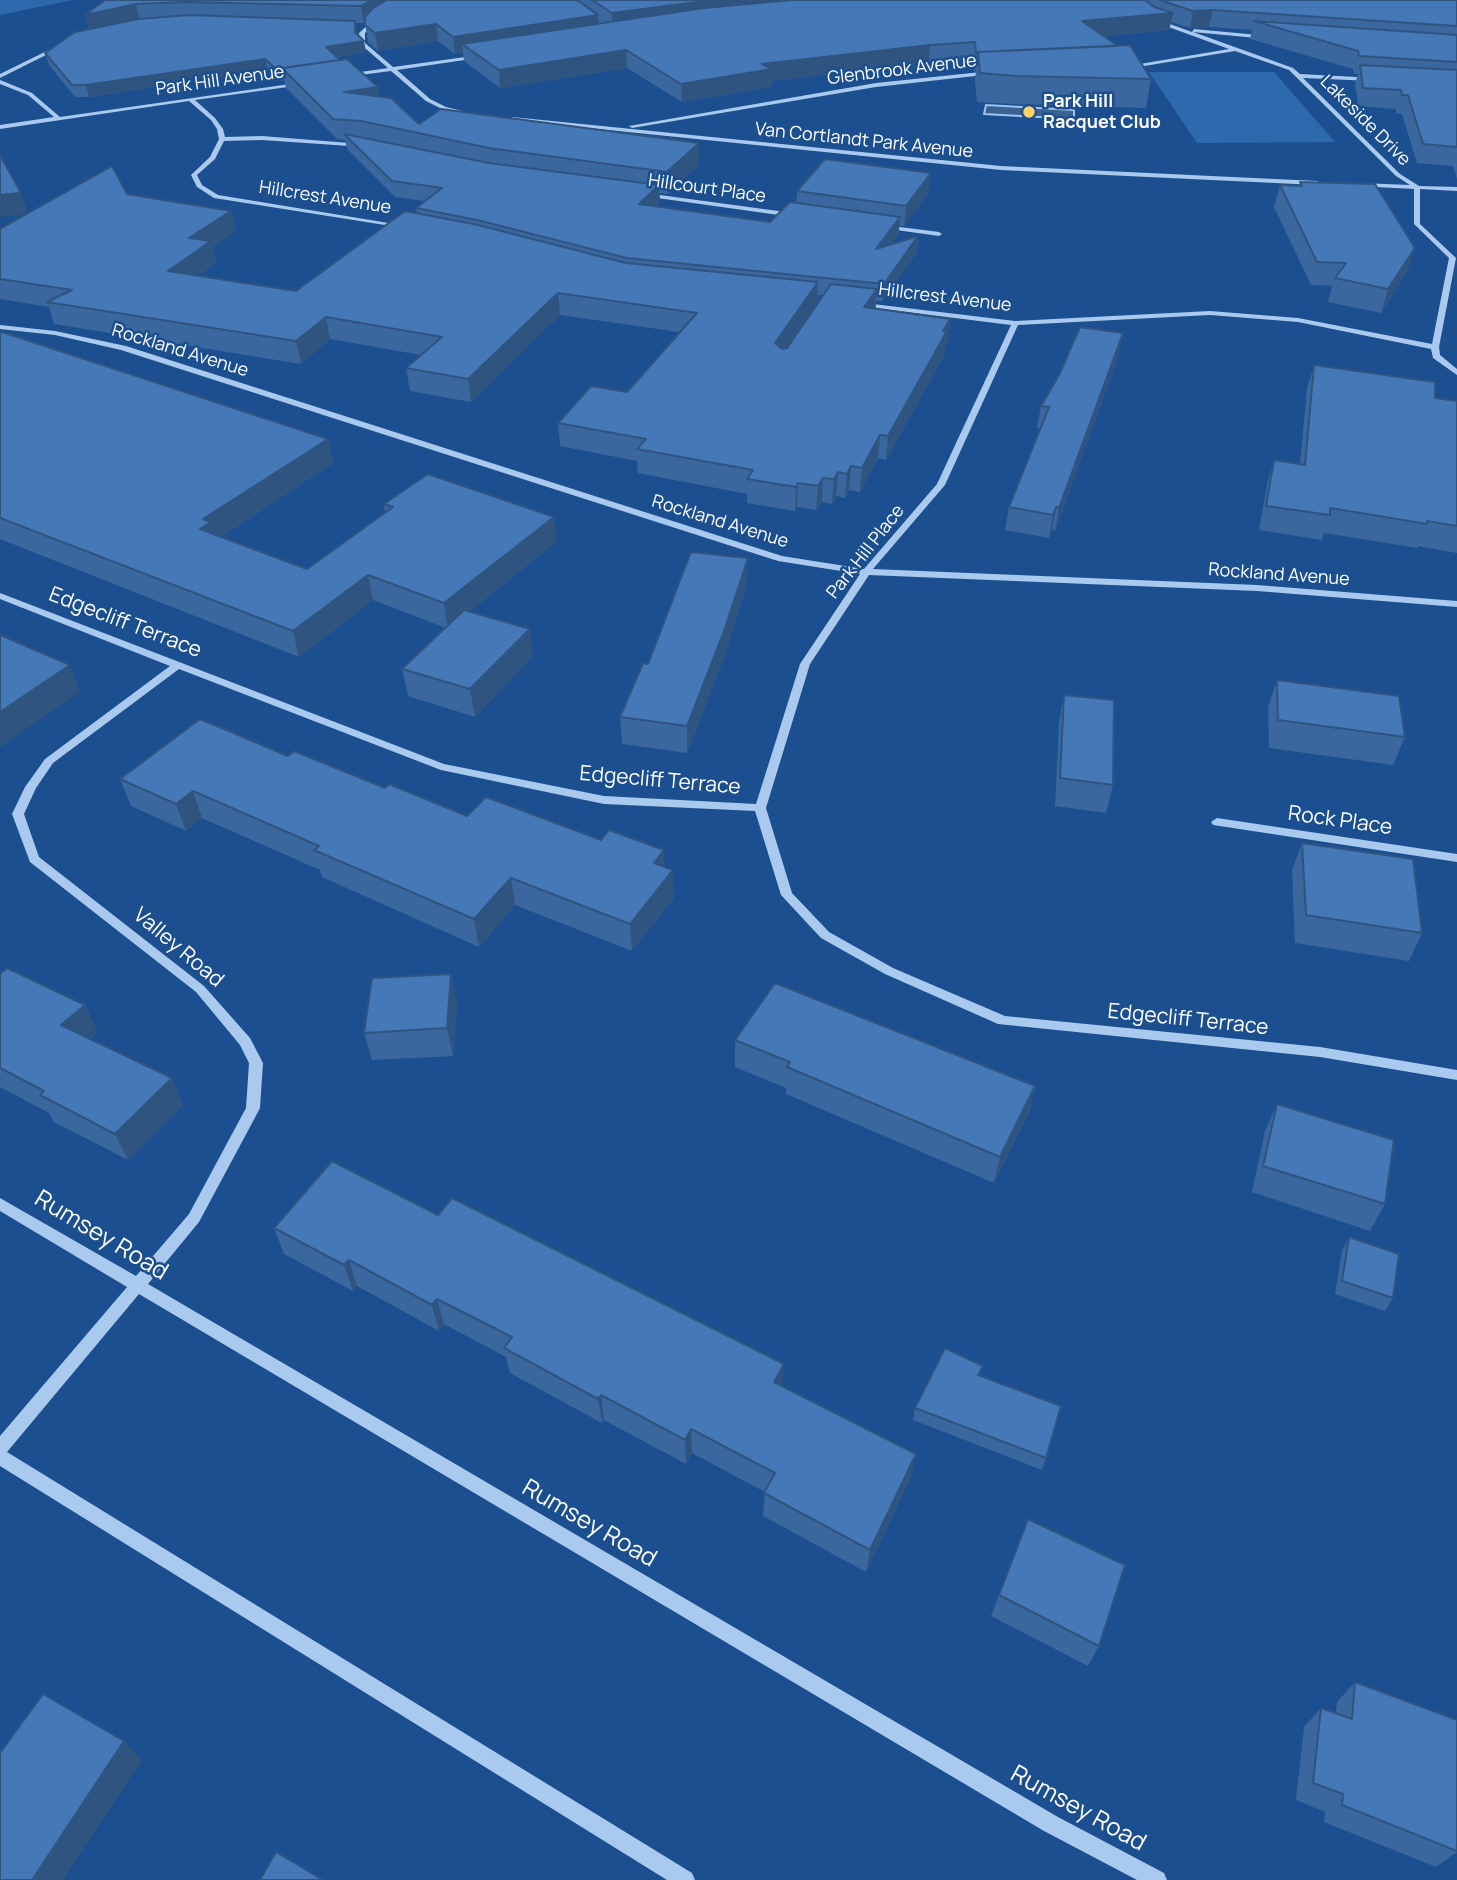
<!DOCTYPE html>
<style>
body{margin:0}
canvas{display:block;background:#1b4f8f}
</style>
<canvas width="1457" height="1880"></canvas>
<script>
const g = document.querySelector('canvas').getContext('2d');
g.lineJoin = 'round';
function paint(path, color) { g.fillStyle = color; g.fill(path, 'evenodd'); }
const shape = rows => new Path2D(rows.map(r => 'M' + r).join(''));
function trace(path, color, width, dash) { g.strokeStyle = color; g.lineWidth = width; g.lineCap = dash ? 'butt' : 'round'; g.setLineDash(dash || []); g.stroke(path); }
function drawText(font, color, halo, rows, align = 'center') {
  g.font = font + ' Manrope,sans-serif'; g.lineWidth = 5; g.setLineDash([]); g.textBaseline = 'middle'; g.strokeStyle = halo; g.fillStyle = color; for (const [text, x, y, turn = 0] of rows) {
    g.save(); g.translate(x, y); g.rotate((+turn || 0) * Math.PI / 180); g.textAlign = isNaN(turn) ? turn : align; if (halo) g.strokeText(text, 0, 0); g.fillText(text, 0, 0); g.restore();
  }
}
const green = shape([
 [0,0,73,0,0,15],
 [1149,72,1274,72,1335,142,1197,143]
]);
const water = shape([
 [986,105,1074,110,1074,119,984,114,986,105]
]);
const minor = shape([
 [1137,0,1141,0,1143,9,1156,19,1192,32,1194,29,1269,36,1267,39,1193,32,1293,68,1300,74,1375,78,1373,81,1303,78,1400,174,1419,186,1457,187,1457,191,1420,189,1420,224,1456,258,1439,347,1440,355,1457,369,1457,375,1433,358,1431,349,1298,322,1210,315,1018,325,945,485,873,569,1257,585,1457,601,1457,607,1257,591,869,575,810,664,766,808,792,893,829,932,893,968,1005,1016,1320,1047,1457,1070,1457,1080,1320,1057,998,1024,885,974,821,938,781,895,755,811,604,804,441,770,179,669,53,763,36,788,24,814,39,857,204,986,250,1038,263,1063,260,1108,258,1112,199,1222,148,1284,1058,1817,1164,1873,1167,1880,1137,1880,1044,1831,139,1294,7,1452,692,1873,695,1880,667,1880,0,1466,0,1436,127,1287,0,1211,0,1198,136,1276,189,1214,246,1108,249,1063,240,1045,196,992,30,862,12,814,25,787,45,759,170,666,0,599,0,593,444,764,604,796,756,804,800,664,860,574,778,561,121,350,55,335,0,329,0,325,55,331,126,346,782,556,864,569,937,484,1011,325,859,306,856,306,856,302,1015,321,1210,311,1298,318,1432,344,1449,258,1414,224,1414,189,1357,186,1359,183,1410,185,1396,176,1289,70,1235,51,1126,69,1128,66,1229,49,1152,21,1139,11,1137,0],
 [374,19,378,20,365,33,365,43,393,67,480,55,478,58,397,70,430,99,446,107,471,113,471,115,442,109,426,101,391,71,345,77,347,74,388,68,359,43,359,33,374,19],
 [63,43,68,44,0,78,0,74,63,43],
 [991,71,993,74,876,87,632,128,629,126,876,83,991,71],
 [0,80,32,93,60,117,304,82,302,85,195,100,215,118,223,129,225,137,262,136,362,144,364,147,262,140,224,141,215,159,197,175,202,185,218,195,407,226,404,228,214,198,197,187,191,175,210,157,219,139,217,129,211,120,189,101,0,129,0,125,54,117,28,95,0,84,0,80],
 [512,117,1001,166,1317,181,1320,183,1317,185,1001,170,510,120,512,117],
 [645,193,793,213,796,215,793,217,643,196,645,193],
 [884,225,939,232,942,234,939,236,882,228,882,226,884,225],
 [1217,818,1457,854,1457,862,1213,825,1211,822,1217,818]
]);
const wall = shape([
 [105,0,1457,0,1457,179,1453,166,1417,163,1402,114,1396,113,1396,109,1358,106,1355,83,1358,74,1354,74,1353,69,1250,39,1252,30,1209,27,1190,28,1171,22,1169,30,1104,36,1151,79,1146,108,1013,104,977,102,975,80,976,71,974,71,973,60,929,62,772,81,771,87,682,102,627,68,500,88,464,61,463,53,455,54,438,41,378,51,368,42,365,23,356,23,357,34,366,52,337,57,378,87,379,96,419,124,699,164,668,194,659,193,660,201,655,206,770,222,796,203,797,191,929,193,904,226,899,226,899,233,891,244,918,236,917,252,882,301,876,301,876,309,950,319,948,342,945,346,945,354,886,460,878,458,860,492,849,490,845,498,836,496,832,504,822,502,816,510,797,507,795,511,747,503,747,494,638,473,637,461,560,446,558,423,627,392,679,332,560,315,471,402,410,391,406,368,421,355,330,339,301,364,54,324,49,307,0,299,0,229,28,214,21,193,28,213,127,194,231,211,236,231,212,247,216,263,197,276,296,291,417,213,416,208,424,201,395,197,347,149,345,140,337,139,286,88,284,80,278,81,268,70,89,97,75,97,49,65,45,53,89,29,85,15],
 [818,295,823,295,817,304],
 [1300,182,1408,270,1381,313,1328,302,1332,286,1311,285,1274,207,1280,185,1300,186],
 [0,333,328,439,333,463,221,537,307,569,385,513,384,504,554,517,556,542,469,612,533,656,475,717,408,696,402,669,446,628,373,600,299,657,0,539],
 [1119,355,1055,531,1052,530,1049,538,1005,530,1009,507,1040,429,1037,428,1041,406],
 [1314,365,1435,398,1457,401,1457,553,1418,546,1418,548,1324,533,1322,540,1259,530,1267,484,1274,460,1300,464,1307,389],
 [747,584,724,658,687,753,622,744,620,717,648,664],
 [1277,680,1405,737,1393,765,1269,748,1268,707],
 [1064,695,1113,785,1106,813,1055,806,1059,722],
 [288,756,467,816,665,867,674,898,632,951,515,905,479,947,322,877,320,870,202,818,186,831,131,806,120,779],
 [1302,843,1422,933,1409,961,1295,943,1292,870],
 [0,974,85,1005,97,1032,90,1039,172,1078,183,1105,128,1160,54,1122,49,1113,0,1087],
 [457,1002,453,1056,372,1060,364,1033],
 [735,1040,1035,1086,1029,1113,994,1183,786,1094,786,1088,735,1067],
 [1277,1104,1385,1204,1370,1231,1252,1192,1265,1131],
 [274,1228,782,1386,911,1477,866,1572,763,1516,765,1492,692,1453,686,1464,604,1420,602,1423,510,1373,506,1357,444,1324,439,1331,357,1286,353,1291,284,1254],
 [1349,1237,1393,1298,1385,1311,1335,1294,1342,1251],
 [980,1376,1046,1458,1042,1470,913,1420,915,1408],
 [999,1595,1099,1646,1088,1666,991,1616],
 [1355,1682,1457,1720,1457,1852,1436,1867,1324,1822,1325,1812,1296,1800,1304,1727,1321,1708,1336,1713,1337,1702]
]);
const shadedWall = shape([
 [372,0,402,0,364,23,361,6],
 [712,0,914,0,613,30,612,13],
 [136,4,140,20,90,32,85,15],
 [1213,10,1209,27,1190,28,1193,11],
 [1173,13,1169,30,1080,38,1082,21],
 [598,15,599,32,462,44,463,53,455,54,453,37],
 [355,21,357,31,356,43,364,41,366,52,328,58,326,47,355,32],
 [436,24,438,41,378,51,375,33],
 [930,45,929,62,772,81,771,87,682,102,681,84,762,64],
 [626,50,627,68,500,88,499,70],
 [265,59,268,70,89,97,86,85],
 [340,60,282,68,284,80,278,81,276,69],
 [378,87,381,107,344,92],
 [699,143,699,164,668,194,667,172],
 [931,173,929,193,904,226,906,206],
 [659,185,660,201,640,220,639,204],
 [21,193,28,214,0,217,0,195],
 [231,211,236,231,212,247,216,263,173,293,168,271,189,238],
 [900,217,899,233,875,265,876,249],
 [918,236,917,252,882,301,884,284],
 [1415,248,1408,270,1381,313,1388,289],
 [818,282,817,304,775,366,775,343],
 [877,289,875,311,864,307],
 [558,293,560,315,471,402,468,379],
 [326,317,330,339,301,364,296,341],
 [950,319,948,342,945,346,945,354,886,460,888,436],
 [1123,333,1119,355,1055,531,1059,508],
 [880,435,878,458,860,492,862,468],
 [328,439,333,463,216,540,200,529,203,519],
 [851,466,849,490,845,498,847,474],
 [838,472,836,496,832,504,834,479],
 [823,478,822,502,816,510,818,486],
 [798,483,797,507,795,511,796,487],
 [1056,507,1052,530,1049,538,1053,515],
 [554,517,556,542,448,629,444,603],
 [748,558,747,584,724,658,687,753,687,726],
 [368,575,373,600,299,657,293,631],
 [530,629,533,656,475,717,470,689],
 [70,665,80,692,0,747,0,712],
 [193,791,202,818,186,831,176,804],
 [664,850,665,877,654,863],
 [673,870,674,898,632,951,630,924],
 [511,878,515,905,479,947,474,919],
 [451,974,457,1002,453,1056,447,1028],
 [85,1005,97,1032,75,1053,61,1025],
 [172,1078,183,1105,128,1160,115,1134],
 [1035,1086,1029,1113,994,1183,1000,1157],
 [349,1260,357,1286,353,1291,344,1265],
 [437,1299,444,1324,439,1331,432,1305],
 [784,1364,782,1389,774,1382],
 [601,1395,604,1420,602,1423,598,1399],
 [691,1429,692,1453,686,1464,685,1440],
 [916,1454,911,1477,866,1572,870,1550],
 [124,1741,142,1760,63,1880,32,1880]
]);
const building = shape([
 [105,0,372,0,361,6,187,2,136,4,85,15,105,0],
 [387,0,577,0,598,15,453,37,436,24,375,33,365,25,365,17,373,8,387,0],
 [592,0,712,0,612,13,592,0],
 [792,0,1145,0,1154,7,1173,13,1082,21,1118,46,978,52,976,53,975,42,930,45,762,64,772,69,681,84,626,50,499,70,462,44,704,8,792,0],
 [1160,0,1457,0,1457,26,1213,10,1193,11,1160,0],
 [189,15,355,21,355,32,364,41,326,47,340,60,276,69,265,59,86,85,72,85,45,53,75,32,138,19,189,15],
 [1254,21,1457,35,1457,62,1359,56,1358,51,1254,21],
 [1130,45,1151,79,1016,76,980,73,978,52,1130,45],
 [347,59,378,87,344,92,391,98,419,124,441,109,699,143,667,172,489,148,361,121,333,119,282,68,347,59],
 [1360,65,1457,70,1457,147,1423,144,1408,95,1402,95,1401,90,1363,88,1360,65],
 [344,134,489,163,659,185,639,204,770,222,790,202,900,217,876,249,918,236,884,284,627,258,477,220,416,208,442,188,392,181,344,134],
 [0,155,21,193,0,195,0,155],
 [825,159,931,173,906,206,797,191,825,159],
 [112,166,127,194,231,211,189,238,211,241,168,271,296,291,405,211,474,224,626,263,818,282,775,343,782,349,787,348,831,284,877,289,864,307,950,319,943,331,947,331,888,436,880,435,862,468,851,466,847,474,838,472,834,479,823,478,818,486,798,483,796,487,747,479,753,470,637,449,646,439,558,423,591,386,627,392,697,313,558,293,468,379,406,368,442,337,326,317,296,341,47,302,72,290,0,279,0,229,112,166],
 [1300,182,1375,184,1415,248,1388,289,1335,278,1346,263,1317,262,1280,185,1302,186,1300,182],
 [1080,327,1123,333,1059,508,1056,507,1053,515,1009,507,1049,407,1041,406,1059,375,1080,327],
 [2,332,328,439,203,519,211,522,200,529,307,569,393,507,384,504,428,474,554,517,444,603,368,575,293,631,0,518,0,333,2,332],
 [1314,365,1435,382,1435,398,1457,401,1457,526,1427,521,1427,524,1330,508,1330,515,1266,506,1274,460,1305,465,1314,365],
 [691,552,748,558,724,631,687,726,620,717,643,663,648,664,691,552],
 [464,610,530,629,470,689,402,669,464,610],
 [0,635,70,665,0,712,0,635],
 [1277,680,1399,696,1405,737,1278,720,1277,680],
 [1064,695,1114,700,1113,785,1060,778,1064,695],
 [200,719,288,756,294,751,385,788,389,784,467,816,486,797,601,840,609,830,664,850,654,863,673,870,630,924,511,878,474,919,314,850,319,846,193,791,176,804,120,779,200,719],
 [1302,843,1413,859,1422,933,1306,915,1302,843],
 [7,968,85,1005,61,1025,172,1078,115,1134,40,1095,44,1091,0,1068,0,974,7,968],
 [451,974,447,1028,364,1033,372,978,451,974],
 [775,983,1035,1086,1000,1157,787,1067,790,1062,735,1040,775,983],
 [1277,1104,1394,1140,1385,1204,1263,1166,1277,1104],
 [332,1161,438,1215,452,1198,784,1364,774,1382,916,1454,870,1550,764,1493,775,1473,691,1429,685,1440,601,1395,598,1399,504,1348,512,1337,437,1299,432,1305,349,1260,344,1265,274,1228,332,1161],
 [1349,1237,1399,1254,1393,1298,1342,1281,1349,1237],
 [945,1348,983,1366,978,1375,1061,1406,1046,1458,915,1408,945,1348],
 [1028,1519,1125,1565,1099,1646,999,1595,1028,1519],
 [1355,1682,1457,1720,1457,1851,1342,1805,1343,1794,1313,1783,1321,1708,1352,1719,1355,1682],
 [43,1694,124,1741,32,1880,0,1880,0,1753,43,1694],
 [276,1852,323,1880,260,1880,276,1852]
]);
const markers = [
 [1029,112,7,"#ffd166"]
];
const farStreetnames = [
 ["Glenbrook Avenue",902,70,-7],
 ["Park Hill Avenue",220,81,-8],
 ["Lakeside Drive",1365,121,45],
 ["Van Cortlandt Park Avenue",864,141,6],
 ["Hillcourt Place",707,189,8],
 ["Hillcrest Avenue",325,198,9],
 ["Hillcrest Avenue",945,298,7],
 ["Rockland Avenue",180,351,17],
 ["Rockland Avenue",720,522,17],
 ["Park Hill Place",866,552,-52],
 ["Rockland Avenue",1279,575,4]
];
const farPoinames = [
 ["Park Hill",1043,102],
 ["Racquet Club",1043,123]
];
const streetNames = [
 ["Edgecliff Terrace",125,623,21],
 ["Edgecliff Terrace",660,781,5],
 ["Rock Place",1340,821,8],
 ["Valley Road",178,948,40],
 ["Edgecliff Terrace",1188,1020,6]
];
const nearStreetnames = [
 ["Rumsey Road",101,1236,31],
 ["Rumsey Road",589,1524,30],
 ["Rumsey Road",1078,1809,29]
];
paint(green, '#2e69ad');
paint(water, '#3c6290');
trace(water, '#9cc4f0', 2);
paint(minor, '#a9c9ee');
paint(wall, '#3a679d');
paint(shadedWall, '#305480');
paint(building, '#4478b7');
trace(building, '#305480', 2);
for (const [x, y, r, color] of markers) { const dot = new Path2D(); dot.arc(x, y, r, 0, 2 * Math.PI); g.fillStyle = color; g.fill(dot); trace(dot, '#1b4f8f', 2.5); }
drawText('18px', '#fff', '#1b4f8f', farStreetnames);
drawText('bold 18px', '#fff', '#1b4f8f', farPoinames, 'left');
drawText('21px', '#fff', '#1b4f8f', streetNames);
drawText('24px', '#fff', '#1b4f8f', nearStreetnames);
</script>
